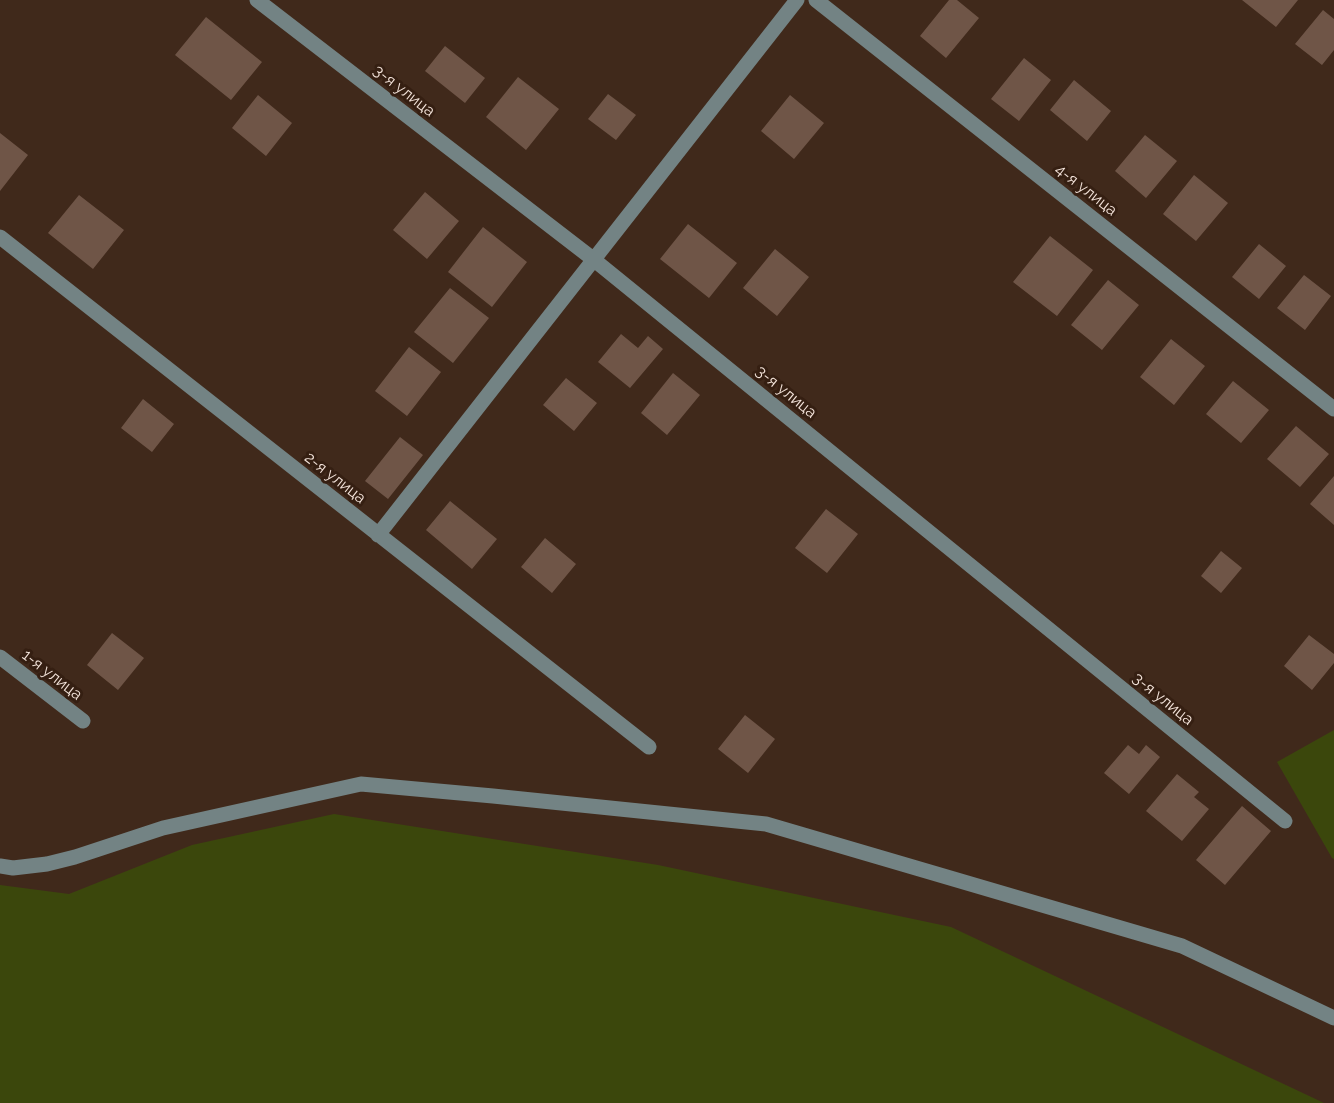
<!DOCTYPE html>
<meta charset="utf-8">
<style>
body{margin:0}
canvas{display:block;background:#40291b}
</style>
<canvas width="1334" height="1103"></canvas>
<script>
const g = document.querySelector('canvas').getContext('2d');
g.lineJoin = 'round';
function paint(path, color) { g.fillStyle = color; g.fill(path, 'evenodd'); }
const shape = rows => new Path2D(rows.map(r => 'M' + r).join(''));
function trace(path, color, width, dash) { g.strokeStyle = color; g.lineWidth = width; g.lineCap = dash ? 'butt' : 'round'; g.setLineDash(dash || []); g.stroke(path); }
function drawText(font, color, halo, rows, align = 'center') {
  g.font = font + ' Raleway,sans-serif'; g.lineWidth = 6; g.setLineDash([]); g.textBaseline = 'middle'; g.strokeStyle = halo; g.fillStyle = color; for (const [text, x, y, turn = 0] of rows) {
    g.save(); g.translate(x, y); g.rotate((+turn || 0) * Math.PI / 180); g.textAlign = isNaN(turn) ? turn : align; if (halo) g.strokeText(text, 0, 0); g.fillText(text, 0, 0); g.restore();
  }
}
const green = shape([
 [1334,730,1334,859,1332,858,1277,762],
 [334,814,658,865,951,927,1324,1103,0,1103,0,885,69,894,192,845]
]);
const building = shape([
 [949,0,957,0,979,18,946,58,920,36],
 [1242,0,1298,0,1276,27],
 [1323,10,1334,19,1334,50,1322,65,1295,44],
 [206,17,262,62,231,100,175,55],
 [445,46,485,78,465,103,425,71],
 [1024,58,1051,80,1019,121,991,99],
 [518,77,559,109,526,150,486,117],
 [1074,80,1111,111,1087,141,1050,110],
 [608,94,636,115,616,140,588,119],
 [258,95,292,123,266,156,232,128],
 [790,95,824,123,794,159,761,131],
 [0,133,28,155,0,191],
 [1145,135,1177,161,1146,198,1115,171],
 [1194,175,1228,203,1196,241,1163,214],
 [425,192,459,221,427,259,393,230],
 [79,195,124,230,93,269,48,233],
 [688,224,737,263,709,298,660,259],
 [483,227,527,262,492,307,448,272],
 [1050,236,1093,270,1057,316,1013,282],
 [1259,244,1286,266,1259,299,1232,277],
 [775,249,809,277,777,316,743,288],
 [1304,275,1331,296,1305,330,1277,308],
 [1108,280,1139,305,1102,350,1071,325],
 [450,288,489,318,453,363,414,332],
 [621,334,638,348,648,336,663,349,630,388,598,362],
 [1171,339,1205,366,1174,405,1140,377],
 [409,347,441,372,407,416,375,391],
 [673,373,700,395,667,435,641,413],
 [566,378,597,403,574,431,543,405],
 [1233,381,1269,410,1241,443,1206,414],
 [143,399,174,424,152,452,121,428],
 [1296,426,1329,454,1300,487,1267,459],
 [400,437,423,455,388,499,365,481],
 [1334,476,1334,525,1310,504],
 [450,501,497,539,472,569,426,530],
 [826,509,858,534,827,573,795,548],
 [545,538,576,564,552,593,521,567],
 [1221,551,1242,568,1221,593,1201,576],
 [112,633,144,658,118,690,87,665],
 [1309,635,1334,654,1334,663,1312,690,1284,666],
 [745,715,775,739,748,773,718,749],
 [1128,745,1139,754,1146,745,1160,757,1129,794,1104,773],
 [1177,774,1199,792,1194,797,1209,809,1182,841,1146,811],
 [1242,806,1271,831,1225,885,1196,860]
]);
const minor = shape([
 [257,0,593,259,1285,821],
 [816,0,1334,409],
 [0,237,649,747],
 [378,535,797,0],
 [0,657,83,721],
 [0,866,13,868,47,864,75,857,163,828,361,784,493,796,766,824,1182,946,1334,1018]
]);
const streetNames = [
 ["3-я улица",404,91,38],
 ["4-я улица",1086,190,38],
 ["3-я улица",786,392,39],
 ["2-я улица",335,478,38],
 ["1-я улица",52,675,38],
 ["3-я улица",1163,699,39]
];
paint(green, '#3b470c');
paint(building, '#6f5547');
trace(minor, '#738384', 15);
drawText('16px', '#f4e4db', '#351f12', streetNames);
</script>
